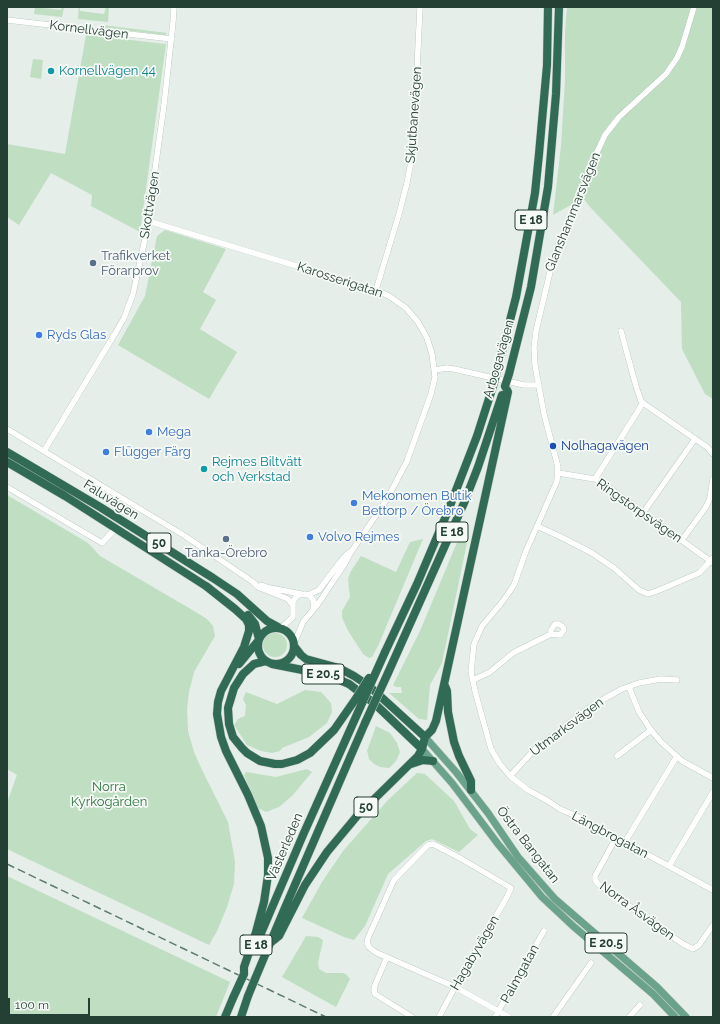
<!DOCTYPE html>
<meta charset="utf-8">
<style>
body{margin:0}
#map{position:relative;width:720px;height:1024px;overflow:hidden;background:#e5eee8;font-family:Raleway,sans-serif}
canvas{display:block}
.frame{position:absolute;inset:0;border:8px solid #243f34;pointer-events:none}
.scale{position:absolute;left:8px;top:998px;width:82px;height:18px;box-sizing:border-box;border:2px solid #243f34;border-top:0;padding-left:5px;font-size:12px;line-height:14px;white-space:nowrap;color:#243f34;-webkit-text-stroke:3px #f6faf7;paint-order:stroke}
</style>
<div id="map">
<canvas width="720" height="1024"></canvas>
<div class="frame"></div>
<div class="scale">100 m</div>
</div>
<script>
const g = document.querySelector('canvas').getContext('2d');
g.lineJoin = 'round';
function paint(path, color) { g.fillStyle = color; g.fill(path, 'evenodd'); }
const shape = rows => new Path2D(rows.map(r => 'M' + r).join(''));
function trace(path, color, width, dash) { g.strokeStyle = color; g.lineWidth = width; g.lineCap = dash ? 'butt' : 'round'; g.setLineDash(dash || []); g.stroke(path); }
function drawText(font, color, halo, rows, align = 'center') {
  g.font = font + ' Raleway,sans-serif'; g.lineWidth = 3.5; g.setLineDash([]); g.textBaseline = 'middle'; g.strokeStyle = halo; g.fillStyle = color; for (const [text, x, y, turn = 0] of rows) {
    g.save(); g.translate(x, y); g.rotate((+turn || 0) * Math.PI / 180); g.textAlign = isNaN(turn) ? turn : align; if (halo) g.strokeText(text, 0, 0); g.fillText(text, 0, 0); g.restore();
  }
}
const green = shape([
 [35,7,61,10,62,7,64,7,62,17,34,14],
 [79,7,80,7,80,11,104,14,106,7,109,7,108,22,78,19],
 [567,7,713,7,713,399,705,394,682,349,681,302,590,207,583,198,553,215,561,146,565,80,565,32],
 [99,25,102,25,167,33,165,35,99,27],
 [86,35,166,44,140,232,91,206,92,195,51,173,19,225,7,217,7,144,65,154],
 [33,59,43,60,41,79,30,77],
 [165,230,226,249,203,292,216,300,200,329,237,352,209,399,118,345,145,296,157,236],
 [7,495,88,543,100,556,194,611,207,619,213,626,215,636,194,672,189,692,187,709,188,731,194,752,202,770,228,822,235,862,234,884,227,907,217,931,209,945,7,849,7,803,17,775,7,769],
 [463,528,467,543,442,663,430,685,427,720,419,719,389,693,402,693,401,687,396,687,393,685,420,631],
 [423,539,378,646,372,657,369,658,363,654,347,629,342,617,342,611,350,597,348,579,351,571,361,556,396,572,410,542],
 '263 645a12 12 0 1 1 24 0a12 12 0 1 1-24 0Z',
 [305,690,321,692,331,703,332,712,327,723,309,737,282,748,280,751,272,753,261,751,247,745,234,725,238,719,245,716,246,705,243,699,246,692,277,704],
 [376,726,390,733,397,743,400,752,396,761,389,768,380,767,374,764,369,759,368,754,367,751],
 [307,769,312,772,292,796,279,807,266,812,258,808,244,775,246,772,276,777],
 [417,773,425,774,454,801,470,829,478,835,459,852,432,839,426,841,388,874,365,926,354,940,344,937,302,918,322,882,343,851,388,800],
 [7,876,230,982,216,1017,7,1017],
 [306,936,318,937,323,940,318,963,319,969,326,973,342,973,346,974,350,979,336,1007,282,977]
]);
const minor = shape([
 [694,7,682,47,677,58,666,74,619,117,605,135,593,161,578,200,554,255,536,331,534,348,535,365,544,414,558,467,557,481,526,551,514,585,503,601,482,626,474,644,471,672,475,691,491,749,500,764,510,776,528,790,548,801,560,809,576,816,713,890],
 [7,20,172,39],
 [148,221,376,290,389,296,406,308,418,322,427,338,432,354,435,377,431,394,407,461,387,499,351,552,344,565,318,604,303,622,294,644],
 [376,290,399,214,407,183,413,151,420,7],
 [621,331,636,386,641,401,643,403],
 [435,370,447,368,454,369,524,385,539,385],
 [7,429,185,536,253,582,258,587,288,599,293,606],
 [44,451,116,332,124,318,133,294,146,234,164,105,173,22,174,7],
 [558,473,595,479,600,481,713,563],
 [595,479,643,403,707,447,713,454],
 [7,487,102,543,116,528],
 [643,513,695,439],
 [537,526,563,538,592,553,614,568,639,590,648,594,657,591,699,573,713,558],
 [682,540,706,507,710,498,713,479],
 [261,585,270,588,301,594],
 [308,595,319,590,340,562,346,555,350,552],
 [281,628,293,617,293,602,295,598,299,595,306,594,311,597,314,602,313,609],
 [473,680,490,672,513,653,551,634,551,630,555,624,559,624,563,627,564,630,560,635,551,634],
 [629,687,639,712,651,730,661,742,682,761,713,778],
 [617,756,651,730],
 [510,776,534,750,593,705,622,689,639,683,661,679,677,680],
 [616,838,595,876,595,880,598,884,683,944,693,949,699,945,713,925],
 [625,842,677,756],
 [669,866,713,792],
 [387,957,375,985,374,990,375,994,412,1017],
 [439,1017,455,987,475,952,506,899,511,888,460,858,433,844,428,845,422,851,394,880,368,938,367,943,369,947,375,952,455,987,509,1017],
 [495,1017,544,931],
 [553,1017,591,963],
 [629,1017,640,1005]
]);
const major = shape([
 [425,737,456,772,488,813,518,857,555,899,657,987,686,1017],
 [422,749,452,783,498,844,542,897,573,926,653,994,675,1017]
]);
const highway = shape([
 [497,371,516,297,535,193,539,154,547,65,548,7],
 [509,374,531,287,548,187,556,94,559,7],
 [7,452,100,507,213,578,237,594,267,621,278,627],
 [7,462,65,496,209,588],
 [206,586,235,609,246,619,249,625,249,631,244,647,221,691,218,702,217,714,221,737,226,751,248,795,261,826,268,858,268,875,264,902,256,932,244,967,244,974],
 [248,615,255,624,259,639],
 '258 646a18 18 0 1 1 36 0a18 18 0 1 1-36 0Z',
 [294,646,301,655,306,659,339,668,354,676,369,686,425,737],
 [385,652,417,584,448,511,477,436,494,383],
 [266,661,254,664,243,674,234,688,228,708,229,724,233,737,242,748,247,753,260,761,275,764,282,764,297,760,310,753,334,730,357,697],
 [239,664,258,641],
 [272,664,328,675,349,684,375,704,422,749],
 [388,673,464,503,478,467,502,395],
 [445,686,447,691,448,712,454,742,459,756,471,781,471,790],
 [411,764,423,760,433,761],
 [259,938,303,835,363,701],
 [269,944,279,936,305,885,327,852,357,816,418,756,422,749,425,737,432,730,436,721,508,392,505,386],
 [255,979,284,910,365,723],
 [225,1017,233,998],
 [241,1017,248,996]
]);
const rail = shape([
 [7,864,326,1017]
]);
const highwayBridge = shape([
 [494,383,497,371],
 [505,386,509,374],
 [357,697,369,678],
 [363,701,385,652],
 [365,723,388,673],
 [248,996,255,979],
 [233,998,244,974]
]);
const markers = [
 [51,71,4,"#0f9aa8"],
 [93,263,4,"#5c6f8a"],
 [39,335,4,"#3f7fe0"],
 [149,432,4,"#3f7fe0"],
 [553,446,4,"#1a4fb4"],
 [106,452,4,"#3f7fe0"],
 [204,469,4,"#0f9aa8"],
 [354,503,4,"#3f7fe0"],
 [310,537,4,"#3f7fe0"],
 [226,539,4,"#5c6f8a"]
];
const shields = [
 [531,220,32],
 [452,532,32],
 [159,543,24],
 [323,674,42],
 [366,807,24],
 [606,943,42],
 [256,945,32]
];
const shieldNames = [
 ["E 18",531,220],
 ["E 18",452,532],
 ["50",159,543],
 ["E 20.5",323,674],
 ["50",366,807],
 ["E 20.5",606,943],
 ["E 18",256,945]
];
const streetNames = [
 ["Kornellvägen",89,30,7],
 ["Skjutbanevägen",414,115,-86],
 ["Skottvägen",150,205,-81],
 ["Glanshammarsvägen",573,212,-68],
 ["Karosserigatan",340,280,18],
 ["Arbogavägen",499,359,-74],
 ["Faluvägen",111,500,32],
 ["Ringstorpsvägen",639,511,35],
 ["Utmarksvägen",567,727,-37],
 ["Längbrogatan",610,835,28],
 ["Östra Bangatan",528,845,52],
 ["Västerleden",285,847,-67],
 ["Norra Åsvägen",637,911,36],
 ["Hagabyvägen",475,953,-60],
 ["Palmgatan",520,974,-61]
];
const cultureNames = [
 ["Kornellvägen 44",59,71],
 ["Rejmes Biltvätt",212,462],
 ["och Verkstad",212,477]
];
const serviceNames = [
 ["Trafikverket",101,256],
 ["Förarprov",101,271],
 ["Tanka-Örebro",226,553,"center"]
];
const shopNames = [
 ["Ryds Glas",47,335],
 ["Mega",157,432],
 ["Flügger Färg",114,452],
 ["Mekonomen Butik",362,496],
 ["Bettorp / Örebro",362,511],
 ["Volvo Rejmes",318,537]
];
const transitNames = [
 ["Nolhagavägen",561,446]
];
const parkNames = [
 ["Norra",109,787],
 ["Kyrkogården",109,802]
];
paint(green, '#bfdec2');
trace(minor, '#a7b6ae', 6);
trace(major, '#c2c9c6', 8);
trace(highway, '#c2c9c6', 9);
trace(minor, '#fff', 5.5);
trace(major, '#6ba28b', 7);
trace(highway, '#316b56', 8);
trace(rail, '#5f7a6f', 1.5, [8, 4]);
trace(highwayBridge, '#c2c9c6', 9, []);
trace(highwayBridge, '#316b56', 8);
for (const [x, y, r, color] of markers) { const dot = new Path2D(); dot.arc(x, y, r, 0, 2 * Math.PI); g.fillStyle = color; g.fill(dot); trace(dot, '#f6faf7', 1.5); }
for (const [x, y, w] of shields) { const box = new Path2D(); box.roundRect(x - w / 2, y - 10, w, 20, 3); g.fillStyle = '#f6faf7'; g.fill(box); trace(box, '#243f34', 1); }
drawText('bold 12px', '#243f34', null, shieldNames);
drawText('13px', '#243f34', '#f6faf7', streetNames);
drawText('13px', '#0d838f', '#f6faf7', cultureNames, 'left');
drawText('13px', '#4e5e75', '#f6faf7', serviceNames, 'left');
drawText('13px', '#366cbe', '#f6faf7', shopNames, 'left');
drawText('13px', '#164399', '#f6faf7', transitNames, 'left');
drawText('13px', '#307540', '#f6faf7', parkNames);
</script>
